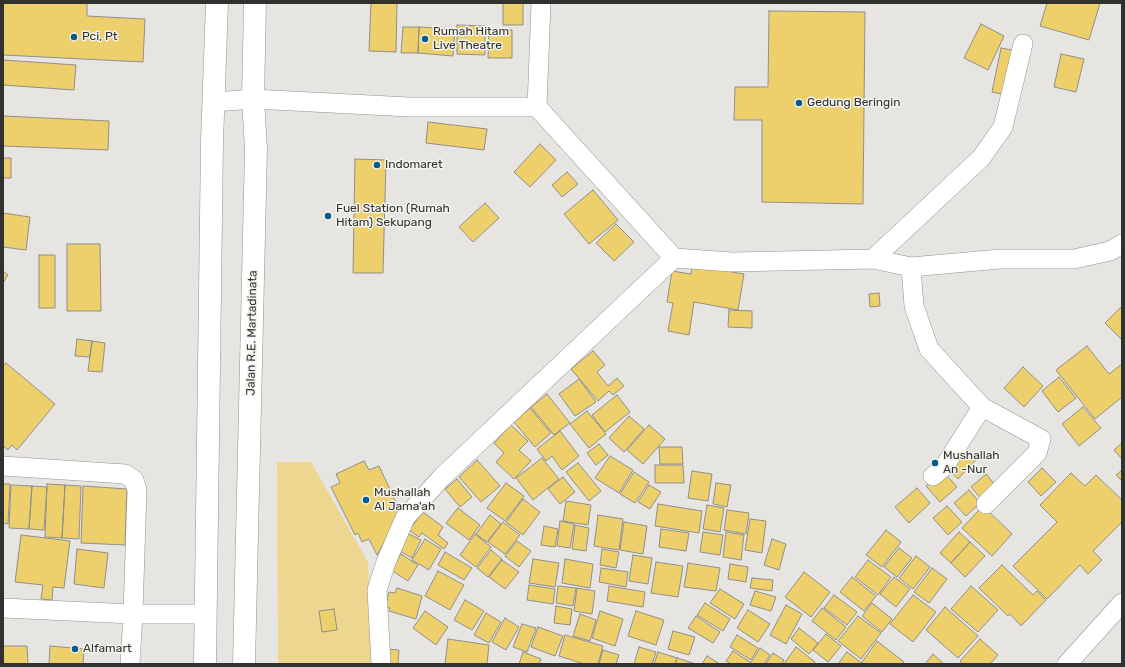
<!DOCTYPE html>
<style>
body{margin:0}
#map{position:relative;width:1125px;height:667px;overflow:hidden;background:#e7e5e1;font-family:Rubik,sans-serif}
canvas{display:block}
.frame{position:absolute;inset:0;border:4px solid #31312f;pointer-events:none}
</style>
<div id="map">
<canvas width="1125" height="667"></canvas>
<div class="frame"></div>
</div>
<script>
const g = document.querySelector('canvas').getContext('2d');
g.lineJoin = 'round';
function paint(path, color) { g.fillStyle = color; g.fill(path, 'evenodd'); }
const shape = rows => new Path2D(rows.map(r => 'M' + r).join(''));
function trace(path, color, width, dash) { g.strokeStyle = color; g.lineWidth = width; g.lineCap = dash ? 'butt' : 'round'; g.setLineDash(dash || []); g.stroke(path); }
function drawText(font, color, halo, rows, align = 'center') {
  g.font = font + ' Rubik,sans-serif'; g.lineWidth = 3; g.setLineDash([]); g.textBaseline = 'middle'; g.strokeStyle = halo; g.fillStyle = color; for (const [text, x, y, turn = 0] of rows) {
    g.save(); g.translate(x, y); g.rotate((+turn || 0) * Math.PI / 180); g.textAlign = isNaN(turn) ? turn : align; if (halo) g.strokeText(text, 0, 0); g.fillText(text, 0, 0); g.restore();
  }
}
const green = shape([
 [277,462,311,462,368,562,370,607,376,664,278,664]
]);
const building = shape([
 [3,3,87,3,87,16,145,19,143,62,3,55,3,3],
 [371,3,397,3,396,52,369,51,371,3],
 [503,3,523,3,523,25,503,25,503,3],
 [1047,3,1100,3,1089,40,1040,26,1047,3],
 [769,11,865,12,863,204,762,202,762,120,734,120,735,87,768,87,769,11],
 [981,24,1004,36,988,70,964,58,981,24],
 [457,25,485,26,485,55,457,54,457,25],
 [403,27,419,27,418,53,401,53,403,27],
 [419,27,455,29,453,56,418,53,419,27],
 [489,30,512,30,512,58,488,58,489,30],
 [1001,48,1017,51,1008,95,992,92,1001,48],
 [1061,54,1084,59,1076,92,1054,87,1061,54],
 [3,60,76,65,74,90,3,85,3,60],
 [3,116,109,121,108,150,3,146,3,116],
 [428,122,487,129,484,150,426,143,428,122],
 [540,144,556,160,530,187,514,172,540,144],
 [3,158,11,158,11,178,3,178,3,158],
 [355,159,386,160,383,273,353,273,355,159],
 [567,172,578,184,562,197,552,185,567,172],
 [593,190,618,220,589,244,564,214,593,190],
 [485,203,499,218,473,242,459,227,485,203],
 [3,213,30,217,26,250,3,247,3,213],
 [616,224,634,242,614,261,596,243,616,224],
 [67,244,100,244,101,311,67,311,67,244],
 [39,255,55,255,55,308,39,308,39,255],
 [692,265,744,274,738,310,694,302,689,335,668,331,673,303,667,302,672,271,691,274,692,265],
 [3,271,8,275,3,283,3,271],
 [879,293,880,306,870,307,869,294,879,293],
 [1122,306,1122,340,1105,323,1122,306],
 [729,310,752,311,752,328,728,327,729,310],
 [77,339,92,341,90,357,75,356,77,339],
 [92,341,105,343,102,372,88,371,92,341],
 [1087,346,1109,374,1122,364,1122,397,1095,419,1056,370,1087,346],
 [593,351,605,365,597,372,608,386,617,378,624,386,613,395,609,391,598,401,571,369,593,351],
 [6,363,55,404,17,450,12,445,8,450,3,446,3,366,6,363],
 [1023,367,1043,386,1024,407,1004,388,1023,367],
 [1059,377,1076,398,1058,412,1042,391,1059,377],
 [579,379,596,402,575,416,559,394,579,379],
 [547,394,570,423,554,435,531,407,547,394],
 [617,395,630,412,605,432,592,415,617,395],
 [1083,407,1101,428,1079,446,1062,424,1083,407],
 [530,408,551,433,535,447,514,422,530,408],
 [587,411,606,434,589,448,570,424,587,411],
 [629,416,644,429,624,452,609,438,629,416],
 [511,425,528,441,519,450,531,461,514,479,496,462,504,453,494,443,511,425],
 [649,425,665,439,643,464,627,450,649,425],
 [560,431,579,456,562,470,552,456,546,461,537,449,560,431],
 [1122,443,1122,459,1114,450,1122,443],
 [599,444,608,455,596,465,587,453,599,444],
 [659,447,682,447,683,464,660,464,659,447],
 [965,449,976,460,958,479,947,468,965,449],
 [610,456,633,470,619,493,595,478,610,456],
 [542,458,559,479,533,500,516,478,542,458],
 [477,460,500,486,481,502,459,477,477,460],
 [364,461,369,470,379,466,401,513,377,555,369,539,362,542,358,533,355,535,331,487,340,483,336,474,364,461],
 [578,463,601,491,589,501,566,472,578,463],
 [655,465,683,465,684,483,655,483,655,465],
 [1042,468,1056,482,1041,496,1028,482,1042,468],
 [1122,470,1122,481,1116,475,1122,470],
 [692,471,712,474,708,501,688,498,692,471],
 [943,471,957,487,940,502,926,486,943,471],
 [634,472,649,482,635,503,620,494,634,472],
 [1071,473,1085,486,1096,475,1122,500,1122,522,1093,551,1102,560,1088,574,1080,565,1047,599,1013,566,1057,522,1040,505,1071,473],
 [986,474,997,487,982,500,971,487,986,474],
 [563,477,575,492,560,504,548,489,563,477],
 [457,479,472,497,460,507,445,489,457,479],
 [506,483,524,496,505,521,487,508,506,483],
 [716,483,731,485,727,507,713,504,716,483],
 [3,484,10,484,8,524,3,523,3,484],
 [47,484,65,485,62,538,45,537,47,484],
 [11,485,32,486,29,529,9,528,11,485],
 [65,485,81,486,79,539,62,538,65,485],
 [649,485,661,492,650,509,638,502,649,485],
 [32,486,47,487,44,530,29,529,32,486],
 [83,486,127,489,125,545,81,543,83,486],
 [917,488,930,503,909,523,895,507,917,488],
 [969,490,980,503,966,516,954,503,969,490],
 [523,499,540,512,523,535,506,522,523,499],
 [566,501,591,505,588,525,563,521,566,501],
 [658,504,702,511,699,533,655,526,658,504],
 [707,505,724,508,720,532,703,529,707,505],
 [947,506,962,522,948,535,933,518,947,506],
 [983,506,1012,534,992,556,962,528,983,506],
 [458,508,480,525,469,540,446,523,458,508],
 [727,510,749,513,746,534,724,530,727,510],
 [423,512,443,527,438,535,448,543,444,549,422,533,419,537,409,530,423,512],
 [490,515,501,524,487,542,476,534,490,515],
 [598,515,623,519,619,550,594,546,598,515],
 [750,519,766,521,762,553,745,550,750,519],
 [560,521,574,524,570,548,557,546,560,521],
 [503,522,520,535,505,554,488,542,503,522],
 [624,522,647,526,643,554,620,550,624,522],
 [575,525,589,528,586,551,572,549,575,525],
 [544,526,558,529,555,547,541,545,544,526],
 [661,529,689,533,686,551,659,547,661,529],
 [886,530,901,542,882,567,866,555,886,530],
 [703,532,723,535,720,555,700,552,703,532],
 [726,532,744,535,741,560,723,557,726,532],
 [959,532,970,542,951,563,940,553,959,532],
 [407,533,421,540,412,558,398,550,407,533],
 [475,534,491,547,476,567,460,555,475,534],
 [21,535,70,541,64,588,53,587,52,600,41,599,43,585,15,582,21,535],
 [425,539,441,549,429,570,412,560,425,539],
 [772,539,786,544,779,570,764,565,772,539],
 [517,541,531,551,519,567,505,556,517,541],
 [970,542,985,556,965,577,951,563,970,542],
 [899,548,912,558,897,577,884,567,899,548],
 [77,549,108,553,104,588,74,584,77,549],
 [602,549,619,552,616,568,600,565,602,549],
 [491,550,502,559,488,577,477,568,491,550],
 [445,552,472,568,464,580,438,565,445,552],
 [401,554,418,565,408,581,391,570,401,554],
 [633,555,652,558,648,584,629,581,633,555],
 [916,556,930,567,913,589,899,578,916,556],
 [533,559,559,563,555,587,529,583,533,559],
 [565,559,593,564,590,588,562,583,565,559],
 [502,560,519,572,505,589,489,577,502,560],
 [868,560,891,577,878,595,855,577,868,560],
 [656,562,683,566,678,597,651,593,656,562],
 [688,563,720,568,716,591,684,587,688,563],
 [730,564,748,567,746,582,728,579,730,564],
 [1002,565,1033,595,1037,591,1046,600,1021,626,1010,614,1008,616,979,588,1002,565],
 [601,568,628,572,626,587,599,582,601,568],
 [932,568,947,579,929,603,914,592,932,568],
 [438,571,464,585,450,610,425,596,438,571],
 [804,572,830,592,811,617,785,597,804,572],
 [852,577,876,596,864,611,840,592,852,577],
 [894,577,910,589,896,607,880,594,894,577],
 [752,578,773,580,772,591,750,588,752,578],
 [529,585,555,589,553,604,527,600,529,585],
 [558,586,576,588,573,606,556,603,558,586],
 [609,586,645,592,643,607,607,601,609,586],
 [971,586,998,610,978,632,951,609,971,586],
 [397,588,422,596,416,619,389,611,390,608,385,607,389,592,395,593,397,588],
 [577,588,595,591,592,614,574,611,577,588],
 [720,589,744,604,735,619,710,603,720,589],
 [755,591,776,597,771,611,750,605,755,591],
 [834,595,857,612,847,625,824,608,834,595],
 [913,595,936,612,913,642,890,624,913,595],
 [465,600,484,611,472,630,454,620,465,600],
 [705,603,730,619,723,631,697,615,705,603],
 [872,603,892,619,882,632,862,616,872,603],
 [786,605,802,614,786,644,770,635,786,605],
 [556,606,572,609,570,625,554,623,556,606],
 [945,607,978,636,958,658,926,630,945,607],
 [822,608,846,627,836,640,812,621,822,608],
 [334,609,337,630,322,632,319,611,334,609],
 [748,610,770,624,758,642,737,628,748,610],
 [425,611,448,627,436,645,413,628,425,611],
 [600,611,623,619,615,646,592,638,600,611],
 [636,611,664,620,656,645,628,636,636,611],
 [486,613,501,622,489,643,474,635,486,613],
 [580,614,596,620,590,641,573,636,580,614],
 [696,616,720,632,713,643,688,628,696,616],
 [858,616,881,633,861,659,838,641,858,616],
 [505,618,519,627,506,650,492,642,505,618],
 [522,624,536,628,527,652,513,647,522,624],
 [538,627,563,636,555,656,531,647,538,627],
 [799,628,818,643,809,654,791,639,799,628],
 [673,631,695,637,689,655,668,649,673,631],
 [826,634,841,646,828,662,813,650,826,634],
 [565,635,603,646,598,664,584,664,559,656,565,635],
 [737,635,758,648,751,660,730,647,737,635],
 [448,639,489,645,487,664,445,664,448,639],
 [980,639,998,655,990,664,963,664,960,661,980,639],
 [877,641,904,662,902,664,864,664,862,662,877,641],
 [3,646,27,646,28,664,3,664,3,646],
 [50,646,84,649,83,664,49,664,50,646],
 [639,647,656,652,652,664,634,664,639,647],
 [796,647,815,662,814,664,784,664,796,647],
 [760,648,770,655,764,664,750,664,760,648],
 [388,649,399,650,398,664,387,664,388,649],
 [603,650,619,655,616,664,599,664,603,650],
 [733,651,750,662,749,664,731,664,726,661,733,651],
 [523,652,541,659,539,664,519,664,523,652],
 [658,652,677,658,675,664,654,664,658,652],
 [847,652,863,664,838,664,847,652],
 [773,653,784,660,782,664,766,664,773,653],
 [933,654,944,664,925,664,933,654],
 [707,656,720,664,702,664,707,656],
 [677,658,693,663,693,664,675,664,677,658]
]);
const street = shape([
 [214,102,253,99,409,107,537,107,674,258,732,262,873,259,911,267,1000,259,1074,259,1110,251,1122,244],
 [537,107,541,3],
 [873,259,981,158,1003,127,1023,44],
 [911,267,914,306,929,349,982,407,1041,439,1037,453,986,504],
 [3,466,125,474,134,480,137,490,133,614,130,664],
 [933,476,944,467,982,407],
 [3,608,133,614,206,614],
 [381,664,377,590,386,562,405,518,442,477,674,258],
 [1067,664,1122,603]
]);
const highway = shape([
 [205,664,212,142,217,3],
 [244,664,256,149,253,99,255,3]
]);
const markers = [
 [74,37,4,"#045b8d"],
 [425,39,4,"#045b8d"],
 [799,103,4,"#045b8d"],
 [377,165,4,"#045b8d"],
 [328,216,4,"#045b8d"],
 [935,463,4,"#045b8d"],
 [366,500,4,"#045b8d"],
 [75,649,4,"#045b8d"]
];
const poiNames = [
 ["Rumah Hitam",433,32],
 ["Live Theatre",433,46],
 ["Pci, Pt",82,37],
 ["Gedung Beringin",807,103],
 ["Indomaret",385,165],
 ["Fuel Station (Rumah",336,209],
 ["Hitam) Sekupang",336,223],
 ["Mushallah",943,456],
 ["An -Nur",943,470],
 ["Mushallah",374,493],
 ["Al Jama'ah",374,507],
 ["Alfamart",83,649]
];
const streetNames = [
 ["Jalan R.E. Martadinata",252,333,-89]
];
paint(green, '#edd790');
paint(building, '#edcf6b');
trace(building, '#908f8b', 1);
trace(street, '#92918d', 20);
trace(highway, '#92918d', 23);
trace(street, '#fff', 19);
trace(highway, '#fff', 22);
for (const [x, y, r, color] of markers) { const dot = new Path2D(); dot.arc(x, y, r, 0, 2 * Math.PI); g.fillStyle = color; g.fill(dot); trace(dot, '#f4f3ee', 1.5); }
drawText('12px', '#31312f', '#f4f3ee', poiNames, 'left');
drawText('12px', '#31312f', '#f4f3ee', streetNames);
</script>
